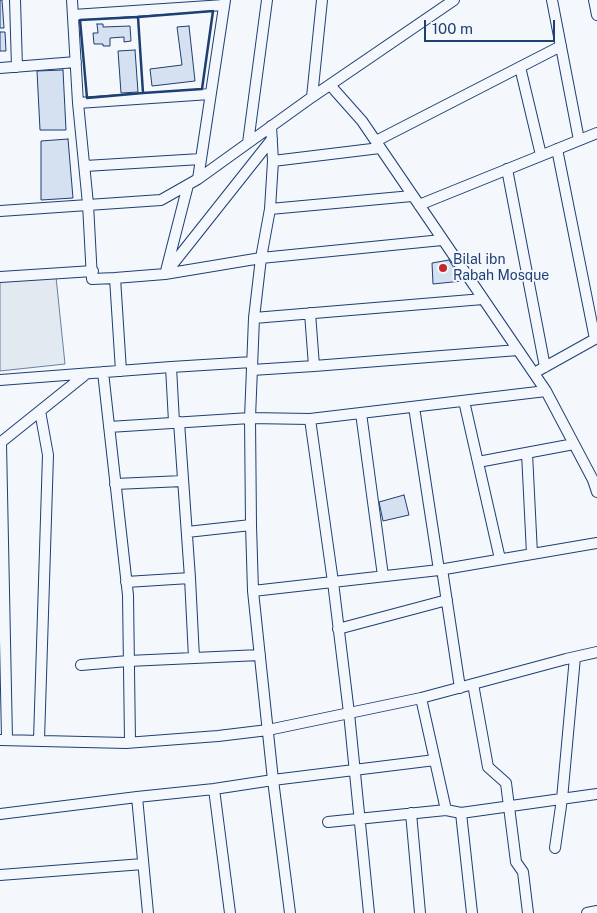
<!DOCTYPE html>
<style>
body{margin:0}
#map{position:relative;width:597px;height:913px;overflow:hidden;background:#f4f7fb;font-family:"Public Sans",sans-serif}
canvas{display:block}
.scale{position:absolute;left:424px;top:20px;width:131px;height:22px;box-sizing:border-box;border:2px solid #1d3f73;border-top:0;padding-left:6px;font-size:15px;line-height:18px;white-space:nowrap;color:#1d3f73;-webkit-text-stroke:4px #f4f7fb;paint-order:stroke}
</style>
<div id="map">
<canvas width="597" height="913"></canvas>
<div class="scale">100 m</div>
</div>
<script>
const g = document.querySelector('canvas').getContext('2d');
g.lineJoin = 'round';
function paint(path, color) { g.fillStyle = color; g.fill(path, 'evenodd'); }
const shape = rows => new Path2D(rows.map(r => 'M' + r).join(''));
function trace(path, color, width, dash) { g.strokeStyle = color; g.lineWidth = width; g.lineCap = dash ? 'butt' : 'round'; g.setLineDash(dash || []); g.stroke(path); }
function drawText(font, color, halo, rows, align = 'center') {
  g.font = font + ' "Public Sans",sans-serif'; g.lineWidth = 4; g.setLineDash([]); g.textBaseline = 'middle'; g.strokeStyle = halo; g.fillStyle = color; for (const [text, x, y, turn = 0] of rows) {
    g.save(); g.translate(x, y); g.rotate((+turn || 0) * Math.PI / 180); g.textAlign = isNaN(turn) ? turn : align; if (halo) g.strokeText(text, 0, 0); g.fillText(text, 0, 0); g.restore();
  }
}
const green = shape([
 [56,277,65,364,0,371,0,282,56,277]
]);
const building = shape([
 [0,0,2,0,4,28,0,28,0,0],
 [97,24,103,24,103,27,130,26,131,41,124,42,124,37,110,38,110,46,103,46,103,44,94,44,93,33,98,33,97,24],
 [189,26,195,81,152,86,150,69,182,65,177,27,189,26],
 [0,32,5,32,6,51,0,51,0,32],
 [135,50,138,92,121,93,118,51,135,50],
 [63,70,66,130,40,130,37,71,63,70],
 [68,139,73,198,41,200,41,141,68,139],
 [449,260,462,281,433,284,432,263,449,260],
 [404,495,409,515,383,521,379,502,404,495]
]);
const minor = shape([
 [15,0,17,67],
 [72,0,78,103,88,204,92,279,115,278,121,371],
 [552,0,579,140],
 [594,0,597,15],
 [73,15,224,5],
 [520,67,541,155],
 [0,68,76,62],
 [330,85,362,121,546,391,593,480,597,492],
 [312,97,322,0],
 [78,103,210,94],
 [271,126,273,161,270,209,261,258,254,318,250,418,251,525,253,591,273,780,290,913],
 [376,141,561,46],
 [248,143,267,0],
 [273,161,380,148],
 [85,166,201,159],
 [507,169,545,367],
 [198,179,225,0],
 [419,205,597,133],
 [270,209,412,196],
 [0,211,161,200,198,179,312,97,454,0],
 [166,271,188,185],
 [165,274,272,139],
 [0,277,93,271],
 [115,278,165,274,261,258,442,240],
 [310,313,314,366,518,350],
 [254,318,483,299],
 [171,367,174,422],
 [252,370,314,366],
 [103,372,128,595,130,742],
 [534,373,595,339,557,149],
 [0,380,171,367,252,362],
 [464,401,500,559],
 [414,407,439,570],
 [361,413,383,576],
 [310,419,333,582,349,713,369,913],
 [109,427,250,418,310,419,546,391],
 [0,443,86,374],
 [1,443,7,739],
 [527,453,532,554],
 [478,462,574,444],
 [115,484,183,481],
 [187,532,251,525],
 [442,569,460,688],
 [190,578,194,658],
 [126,582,190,578,179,422],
 [253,591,439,570,597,543],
 [338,629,447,600],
 [81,665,128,661,260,655],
 [473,684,488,767,506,783,516,862,523,872,528,913],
 [421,698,446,810,461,813,472,913],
 [0,740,126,743,218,736,268,730,421,698,566,659,597,652],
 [39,740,48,455,40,411],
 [214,789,230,913],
 [137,797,148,913],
 [411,813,420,913],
 [461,813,597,794],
 [0,814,137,797,214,789,273,780,435,760],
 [328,822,446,810],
 [555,848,562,799,575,657],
 [0,875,143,864],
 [587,913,597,911]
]);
const wall = shape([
 [213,11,202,89,143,93,138,17,213,11],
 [138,17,143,93,87,98,80,20,138,17]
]);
const markers = [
 [443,268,5,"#c62828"]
];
const poiNames = [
 ["Bilal ibn",453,260],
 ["Rabah Mosque",453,276]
];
paint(green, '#e3e9f0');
trace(green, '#687fa3', 1);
paint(building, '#d5e0f0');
trace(building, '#1d3f73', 1);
trace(minor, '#1d3f73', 12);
trace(minor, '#f4f7fb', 10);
trace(wall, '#1d3f73', 2.5);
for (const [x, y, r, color] of markers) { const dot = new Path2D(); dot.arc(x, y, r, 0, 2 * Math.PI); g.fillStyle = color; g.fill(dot); trace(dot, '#f4f7fb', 2); }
drawText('14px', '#1d3f73', '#f4f7fb', poiNames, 'left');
</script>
